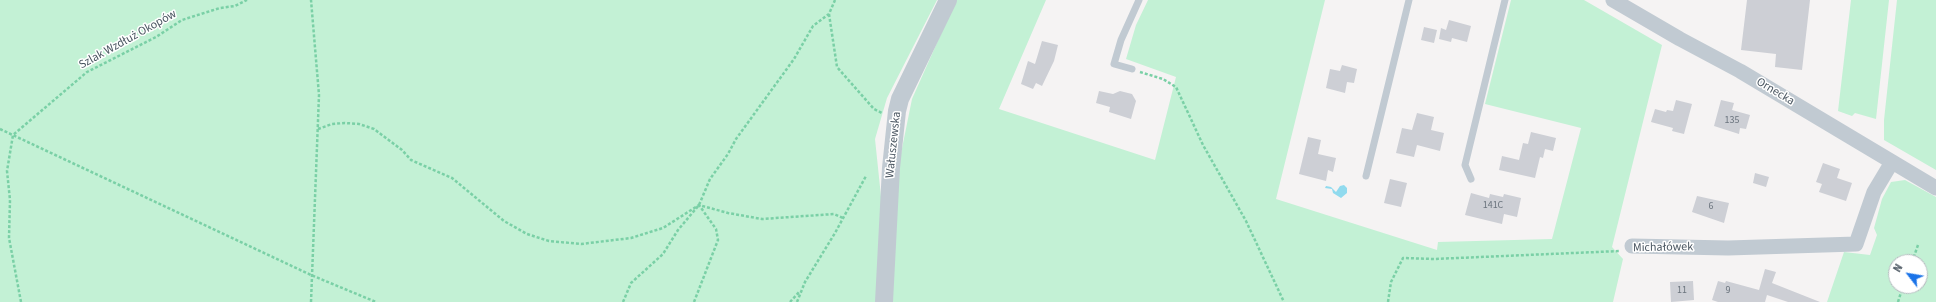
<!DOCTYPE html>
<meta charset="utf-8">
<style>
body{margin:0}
#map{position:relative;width:1936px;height:302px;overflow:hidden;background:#f5f3f3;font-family:"Source Sans 3",sans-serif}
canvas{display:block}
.north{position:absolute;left:1888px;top:254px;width:40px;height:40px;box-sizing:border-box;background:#fff;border:1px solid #b7bbc0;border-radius:50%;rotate:301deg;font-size:11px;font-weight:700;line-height:16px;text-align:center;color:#4a5661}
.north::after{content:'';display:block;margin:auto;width:14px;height:18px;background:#1a73e8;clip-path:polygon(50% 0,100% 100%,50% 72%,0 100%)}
</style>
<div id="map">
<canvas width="1936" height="302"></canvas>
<div class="north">N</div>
</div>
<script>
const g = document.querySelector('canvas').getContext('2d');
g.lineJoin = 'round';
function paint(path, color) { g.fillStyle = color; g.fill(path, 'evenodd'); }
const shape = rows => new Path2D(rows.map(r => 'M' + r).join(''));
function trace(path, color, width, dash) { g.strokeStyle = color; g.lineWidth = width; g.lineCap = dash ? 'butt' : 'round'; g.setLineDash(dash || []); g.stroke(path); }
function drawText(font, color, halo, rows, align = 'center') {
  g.font = font + ' "Source Sans 3",sans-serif'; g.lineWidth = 3; g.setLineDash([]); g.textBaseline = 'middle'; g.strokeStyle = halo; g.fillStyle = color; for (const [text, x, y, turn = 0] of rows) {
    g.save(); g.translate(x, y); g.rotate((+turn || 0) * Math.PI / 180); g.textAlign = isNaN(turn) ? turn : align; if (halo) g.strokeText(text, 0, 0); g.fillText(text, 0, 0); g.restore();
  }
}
const green = shape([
 [0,0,937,0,887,98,875,139,882,206,876,302,0,302],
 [956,0,1046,0,999,109,1155,160,1176,77,1126,59,1136,25,1148,0,1325,0,1276,199,1437,250,1438,242,1552,239,1581,128,1485,104,1511,0,1584,0,1662,45,1612,247,1623,259,1613,302,891,302,897,173,912,99],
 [1851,0,1889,0,1876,119,1855,113,1852,116,1838,111],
 [1897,0,1936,0,1936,170,1884,140,1884,120],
 [1905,180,1936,197,1936,302,1827,302,1844,252,1870,255,1877,235,1874,228,1882,199,1891,182],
 [1896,262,1920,262,1920,286,1896,286]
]);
const water = shape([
 [1344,185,1347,188,1347,193,1341,198,1333,193,1332,189,1325,188,1326,186,1331,187,1336,192,1340,186]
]);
const building = shape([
 [1747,0,1810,0,1802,70,1775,67,1776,54,1741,50],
 [1449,20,1471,26,1467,42,1452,38,1451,42,1439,39,1441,28,1446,30],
 [1424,27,1437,30,1434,43,1421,40],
 [1042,41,1058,45,1054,61,1042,86,1036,83,1033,89,1021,84,1028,61,1035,64],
 [1342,65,1357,69,1354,83,1347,82,1345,93,1326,88,1330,69,1340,71],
 [1099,91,1113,94,1120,91,1132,94,1136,101,1131,119,1109,112,1110,107,1096,103],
 [1676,100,1692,104,1684,134,1672,131,1673,128,1651,122,1655,109,1666,112,1667,110,1673,111],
 [1721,100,1734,103,1732,110,1750,115,1746,129,1740,128,1739,134,1714,126],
 [1417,113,1434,117,1431,130,1444,133,1440,151,1417,145,1414,157,1396,153,1402,128,1412,130],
 [1531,132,1556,138,1553,151,1545,149,1543,158,1540,157,1535,178,1499,170,1502,156,1519,160,1523,143,1528,144],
 [1308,137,1321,140,1318,154,1336,158,1333,172,1328,170,1326,181,1299,174],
 [1823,163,1840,169,1837,178,1852,183,1846,201,1819,192,1822,184,1816,182],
 [1755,173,1769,177,1766,187,1753,183],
 [1390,179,1407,183,1401,207,1384,203],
 [1471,193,1489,198,1490,194,1503,197,1504,194,1521,198,1517,217,1504,214,1502,224,1465,215],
 [1697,196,1729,203,1724,223,1692,212],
 [1765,269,1776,272,1772,283,1820,302,1788,302,1767,295,1765,302,1718,302,1712,300,1718,281,1725,283,1726,281,1759,290],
 [1693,281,1694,300,1671,302,1670,282]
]);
const path = shape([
 [829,14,837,67,874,109,882,113],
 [1140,72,1163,79,1176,87,1203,145,1246,221,1284,302],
 [0,129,311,275,376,302],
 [318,129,332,124,345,123,359,124,374,129,402,150,411,160,452,178,504,221,527,234,549,241,581,244,631,238,663,228,699,205,728,213,762,219,834,214,843,218],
 [1912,262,1918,245],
 [21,302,9,238,10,200,7,171,13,135,87,72,156,37,182,20,220,8,235,6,247,0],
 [311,302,319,95,311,0],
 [623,302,631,283,663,254,678,230,699,205,710,179,728,154,736,139,794,59,813,26,829,14,835,0],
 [694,302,718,240,716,229,699,205],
 [790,302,800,291],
 [797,302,805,282,835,233,866,176],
 [1388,302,1391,282,1403,258,1434,259,1620,251],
 [1898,302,1903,286]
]);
const service = shape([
 [1132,69,1114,64,1121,40,1139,0],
 [1366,176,1409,0],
 [1471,179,1465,165,1505,0]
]);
const minor = shape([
 [1613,0,1680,39,1740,71,1936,188],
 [1632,246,1728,248,1856,244,1874,192,1892,162]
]);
const tertiary = shape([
 [884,302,891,168,897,111,900,99,948,0]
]);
const numberNames = [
 ["135",1732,121],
 ["141C",1493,206],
 ["6",1711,207],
 ["11",1682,291],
 ["9",1728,291]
];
const streetNames = [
 ["Szlak Wzdłuż Okopów",128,40,-29],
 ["Ornecka",1775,92,31],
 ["Wałuszewska",894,145,-84],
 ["Michałówek",1663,248,-1]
];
paint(green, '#c3f1d5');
paint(water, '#90daee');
paint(building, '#cdcfd5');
trace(path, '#7ad0a6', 2.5, [3, 2]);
trace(service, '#c1cad2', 7);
trace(minor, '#c1cad2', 15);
trace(tertiary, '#c1cad2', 18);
drawText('10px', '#6b747e', null, numberNames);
drawText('12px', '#4a5661', '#fff', streetNames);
</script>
